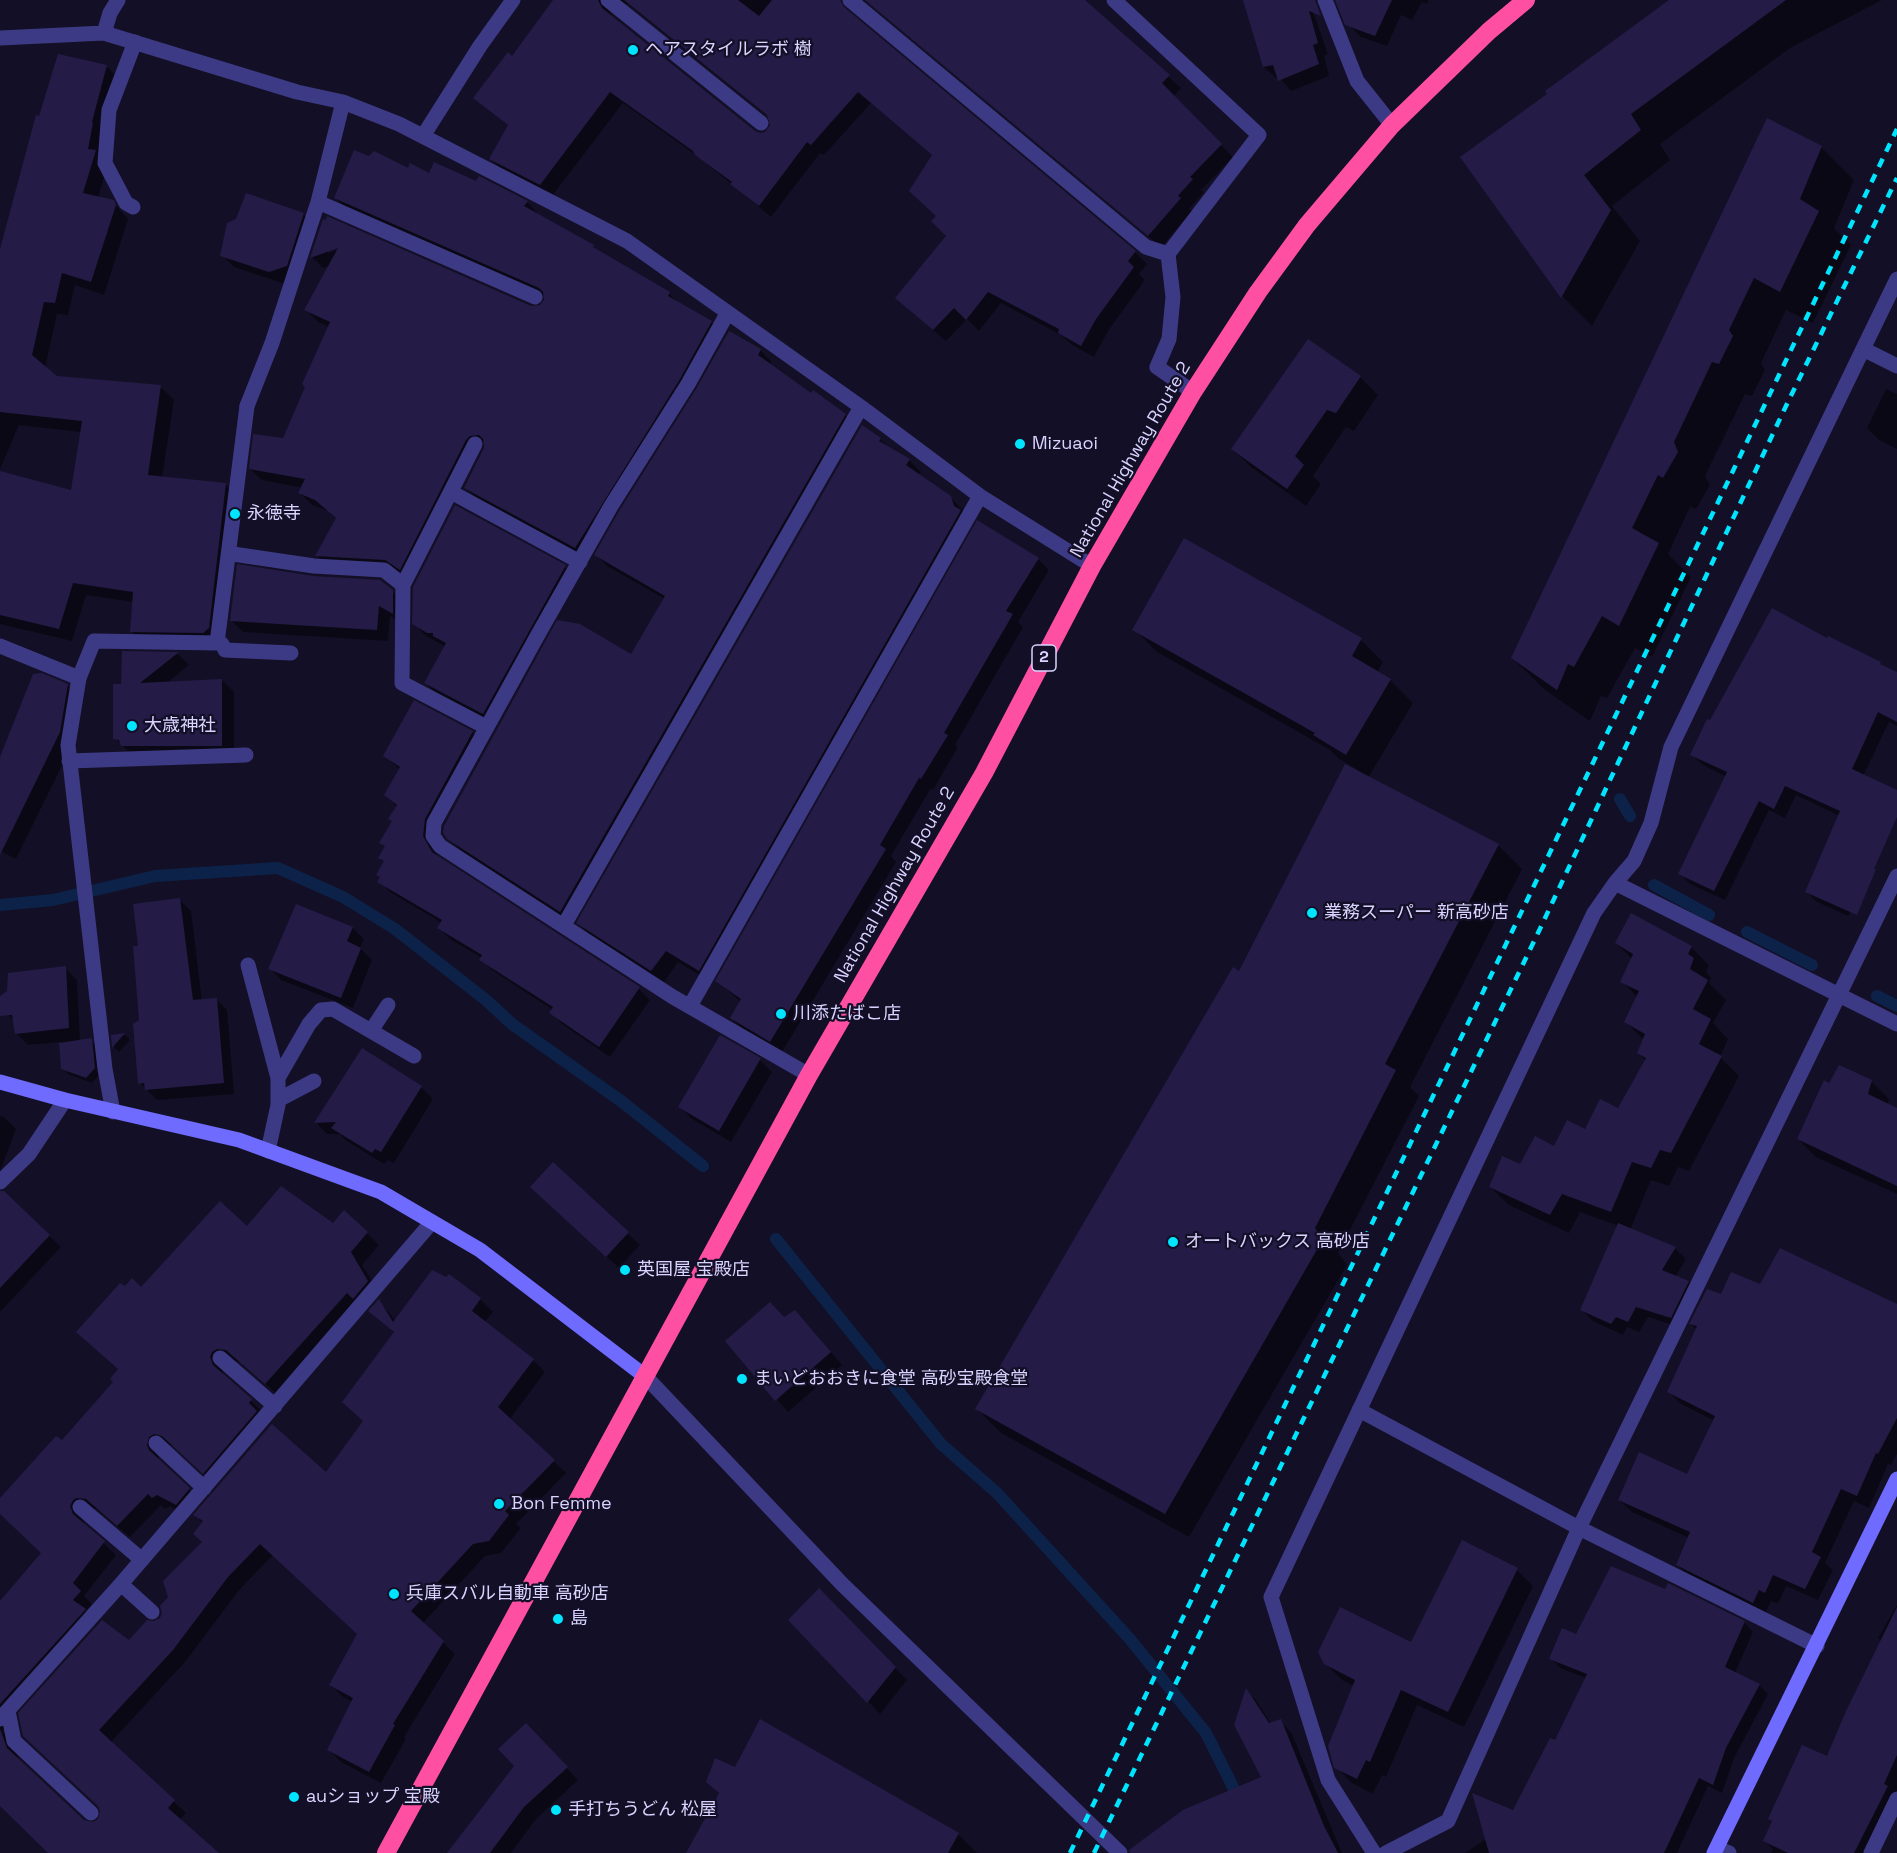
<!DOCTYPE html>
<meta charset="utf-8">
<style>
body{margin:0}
canvas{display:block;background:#130f26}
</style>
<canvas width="1897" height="1853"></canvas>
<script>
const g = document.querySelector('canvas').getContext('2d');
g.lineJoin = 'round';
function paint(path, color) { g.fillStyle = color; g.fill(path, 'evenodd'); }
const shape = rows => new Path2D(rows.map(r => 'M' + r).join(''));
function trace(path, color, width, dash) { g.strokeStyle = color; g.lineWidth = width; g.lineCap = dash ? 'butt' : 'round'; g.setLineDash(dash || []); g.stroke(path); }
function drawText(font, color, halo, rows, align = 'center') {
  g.font = font + ' "Space Grotesk","Noto Sans JP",sans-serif'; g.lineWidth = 4.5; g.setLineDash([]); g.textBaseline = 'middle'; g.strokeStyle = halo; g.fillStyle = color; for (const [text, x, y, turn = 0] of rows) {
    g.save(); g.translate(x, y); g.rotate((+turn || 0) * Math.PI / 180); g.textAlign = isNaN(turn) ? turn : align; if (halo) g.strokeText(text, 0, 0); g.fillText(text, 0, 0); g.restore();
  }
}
const shadow = shape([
 [554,0,827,0,1135,252,1147,264,1139,274,1145,280,1108,331,1094,357,1072,345,1061,335,1001,303,979,331,967,319,946,341,909,310,948,236,937,216,933,156,871,103,824,155,820,153,771,217,700,158,623,103,552,196,503,171,491,159,509,126,475,97,513,58],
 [618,2,628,4,770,118,772,124,769,131,760,134,754,132,612,18,610,11],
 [888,0,1083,0,1181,88,1173,97,1233,157,1201,190,1204,192,1189,209,1192,211,1161,247,892,22,880,10],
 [1252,0,1309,0,1328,54,1324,56,1329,76,1291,91,1279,77,1276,78,1264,67],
 [1362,0,1428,0,1427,4,1422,2,1412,20,1401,15,1387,46,1361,37,1350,26],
 [1671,0,1882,0,1790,48,1660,144,1670,160,1612,206,1640,241,1592,326,1563,297,1462,157,1549,94],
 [106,66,119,79,108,164,98,198,113,202,128,219,104,295,75,285,68,315,57,314,45,368,56,377,161,387,174,400,162,478,226,485,239,498,222,641,144,644,131,631,133,602,86,595,72,641,0,624,0,472,72,492,81,432,19,425,0,469,0,255,40,118],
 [1821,147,1854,180,1834,228,1851,245,1813,323,1786,310,1761,363,1765,370,1752,396,1745,394,1705,476,1710,485,1696,509,1690,507,1668,554,1691,577,1652,657,1635,648,1607,698,1601,696,1590,721,1545,690,1512,658],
 [409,170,477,183,527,202,538,214,537,215,593,247,598,251,669,294,680,304,711,322,723,334,691,391,587,559,477,499,465,487,486,447,482,447,478,451,412,580,398,571,328,567,317,556,337,519,328,511,312,505,300,493,303,488,262,480,250,469,284,440,330,327,318,322,306,310,329,266,323,268,312,257,324,221,531,307,541,307,546,301,544,296,348,210,336,198],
 [344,244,345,247,328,253,328,250],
 [303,214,316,226,299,277,282,283,234,267,222,255],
 [760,350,771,361,770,365,811,395,845,415,856,427,572,922,460,850,448,838,632,656,665,599,607,566,596,555],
 [1360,377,1378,395,1354,431,1346,427,1313,476,1321,484,1306,506,1251,467,1232,449],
 [1886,389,1897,394,1897,449,1879,440,1867,428],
 [880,439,889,448,909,460,921,472,919,475,950,497,963,510,964,516,711,982,678,962,664,982,590,935,578,923],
 [1038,559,1049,570,1018,622,1023,627,955,745,958,747,933,790,931,788,891,856,896,862,782,1052,743,1029,731,1018,741,1002,717,981],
 [565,567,576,578,495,725,437,695,426,683,446,647,426,636,414,624],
 [392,591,404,603,404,624,390,616,388,641,243,632,231,620],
 [1134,629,1361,640,1383,662,1377,673,1390,680,1413,703,1368,778,1498,845,1522,869,1410,1087,1419,1096,1338,1253,1347,1265,1189,1537,1001,1433,977,1409,1240,973,1358,770,1338,758,1330,750,1157,652],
 [1828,640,1880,663,1885,668,1897,674,1897,726,1889,722,1863,776,1897,793,1897,816,1848,916,1817,902,1807,892,1840,816,1796,795,1785,818,1769,810,1725,900,1690,884,1679,873,1727,777,1703,765,1692,755,1710,722],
 [124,653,178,654,189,665,167,683,222,680,234,692,234,757,134,757,115,738,122,685],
 [67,685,80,698,72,745,16,859,0,851,0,759],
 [415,702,473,733,484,744,436,830,434,847,439,859,639,989,650,1000,610,1057,562,1024,551,1013,553,1010,492,970,481,959,482,958,450,939,439,928,442,923,390,892,379,881,385,862,380,858,386,847,381,842,393,822,397,807,386,795,400,770,385,756],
 [180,900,191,911,202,1001,216,999,227,1010,234,1094,157,1100,140,1083,140,947],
 [297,906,353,928,364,939,360,948,372,960,353,1008,281,980,270,968],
 [1616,943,1691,947,1709,965,1706,972,1711,978,1709,983,1726,1000,1713,1023,1728,1039,1720,1057,1739,1076,1689,1171,1678,1167,1669,1186,1651,1180,1630,1230,1675,1248,1686,1259,1675,1277,1688,1282,1699,1294,1682,1328,1648,1317,1639,1332,1627,1327,1623,1335,1593,1321,1582,1310,1619,1226,1580,1212,1569,1233,1509,1205,1490,1187,1521,1166,1585,1131,1619,1110,1646,1061,1639,1053,1644,1040,1626,1022,1637,997,1622,981,1632,959],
 [65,968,77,980,80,1042,91,1040,97,1046,100,1074,92,1083,68,1074,62,1068,61,1042,28,1045,16,1033,14,1021,8,1015],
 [125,1035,130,1040,119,1052,114,1047,113,1037],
 [760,1060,772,1072,731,1142,692,1119,680,1107],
 [1871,1081,1889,1099,1887,1105,1897,1110,1897,1194,1816,1157,1798,1139],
 [421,1087,433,1099,394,1163,388,1160,384,1164,345,1140,340,1134,327,1134,316,1123],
 [0,1116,4,1117,16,1129,0,1171],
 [553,1164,640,1245,619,1268,544,1199],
 [13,1201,61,1247,0,1312,0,1215],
 [333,1225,367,1233,379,1245,362,1265,380,1294,278,1395,240,1362,230,1360,224,1364,222,1370,224,1377,263,1412,216,1485,176,1447,167,1445,160,1449,158,1459,160,1462,201,1502,188,1517,170,1506,165,1509,161,1505,130,1537,96,1509,89,1510,82,1517,85,1526,116,1555,84,1596,92,1604,86,1611,97,1622,4,1725,3,1732,13,1742,19,1761,83,1821,95,1824,102,1816,100,1807,37,1748,130,1642,161,1619,169,1598,204,1542,203,1523,195,1515,326,1474,365,1422,395,1333,370,1311,379,1301,396,1321,449,1276,480,1299,493,1312,484,1323,533,1360,545,1372,510,1419,566,1473,516,1524,521,1528,501,1553,485,1556,423,1623,455,1654,404,1737,406,1739,381,1783,341,1762,329,1750,353,1702,343,1697,331,1685,358,1634,273,1555,240,1589,185,1662,111,1742,186,1813,179,1820,217,1853,48,1853,0,1805,0,1603,42,1553,0,1512,0,1500,62,1443,115,1382,120,1370,125,1288,141,1289,247,1228],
 [1760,1286,1897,1306,1897,1454,1891,1465,1888,1464,1869,1508,1854,1501,1825,1563,1833,1570,1818,1600,1786,1586,1778,1604,1771,1601,1765,1614,1690,1577,1677,1565,1689,1538,1632,1512,1619,1500,1688,1476,1715,1421,1681,1404,1668,1391,1697,1330,1691,1324,1722,1296],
 [785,1318,807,1324,842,1365,788,1412,727,1342],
 [1463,1542,1517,1570,1533,1586,1464,1727,1417,1705,1386,1777,1382,1775,1373,1794,1352,1783,1336,1767,1354,1686,1342,1680,1325,1663,1412,1644],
 [819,1590,907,1680,880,1714,790,1620],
 [1897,1605,1897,1802,1871,1853,1771,1853,1773,1849,1764,1840,1773,1823,1769,1819,1828,1758,1882,1642,1878,1638],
 [1744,1622,1753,1632,1735,1673,1759,1685,1768,1694,1734,1758,1722,1793,1708,1786,1677,1853,1465,1853,1486,1839,1513,1812,1556,1742,1586,1678,1560,1668,1551,1658,1577,1635],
 [1246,1691,1256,1700,1271,1724,1280,1721,1291,1732,1342,1853,1152,1853,1263,1778],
 [538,1737,578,1780,536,1819,511,1853,449,1853],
 [736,1769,958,1834,977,1853,688,1853,720,1795,707,1781]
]);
const stream = shape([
 [1620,799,1630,816],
 [1654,885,1709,915],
 [0,905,53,900,155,876,278,868,343,897,395,929,486,1000,512,1024,621,1101,703,1166],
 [1747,932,1812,965],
 [1877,996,1897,1006],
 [776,1239,941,1444,997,1493,1129,1638,1206,1733,1240,1801]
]);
const building = shape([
 [553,0,598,0,602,8,755,131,760,133,765,132,770,125,767,115,624,0,738,0,759,16,772,0,840,0,844,7,1136,251,1128,261,1134,267,1096,319,1081,346,1058,333,1059,329,988,292,966,320,954,308,933,330,895,298,946,236,931,221,936,216,909,191,932,155,858,92,811,145,807,142,759,206,730,184,732,182,695,155,693,151,610,92,540,185,489,159,508,125,473,98,508,52,512,56],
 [865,0,1085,0,1170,75,1162,83,1222,144,1190,177,1193,179,1178,196,1181,198,1148,236],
 [1243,0,1315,0,1321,16,1309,11,1318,43,1313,45,1319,64,1278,81,1273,65,1263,67],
 [1335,0,1392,0,1375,36,1345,25],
 [1669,0,1786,0,1631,114,1641,130,1584,175,1611,210,1561,298,1460,157,1547,94,1545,91],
 [58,54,107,65,92,122,93,123,88,149,96,150,83,193,114,200,116,205,91,282,62,273,55,303,44,302,32,355,57,376,161,385,148,475,226,483,209,628,203,633,130,632,133,592,73,583,59,629,0,615,0,471,71,490,82,421,0,412,0,249,36,115,39,116],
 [1767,118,1822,146,1800,199,1819,211,1780,292,1754,278,1729,330,1733,336,1719,364,1712,362,1674,442,1678,452,1663,478,1658,475,1632,528,1659,543,1619,626,1602,616,1574,667,1568,664,1557,690,1511,658],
 [354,150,369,156,374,151,408,168,410,163,429,173,434,162,476,181,479,176,528,201,524,206,594,245,593,247,670,292,668,296,712,321,680,379,575,548,464,488,484,448,483,439,479,435,470,436,466,440,400,570,385,560,315,556,336,518,315,500,298,493,305,479,249,469,253,434,283,438,305,387,302,384,330,322,304,310,338,248,310,258,323,219,326,220,327,216,531,306,540,305,544,300,543,292,539,288,334,198],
 [246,193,304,213,287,266,269,272,220,256,227,223,236,219],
 [729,331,761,349,758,355,811,393,813,390,846,414,560,912,447,839,443,833,444,826,557,620,580,624,631,654,665,596,594,555,619,511,696,389],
 [1308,339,1361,376,1336,413,1327,410,1295,456,1304,465,1287,489,1231,449],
 [862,425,881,438,879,441,910,459,906,465,951,496,954,506,961,510,699,971,666,951,651,971,576,923],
 [455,505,566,565,483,714,424,683,446,643,433,636,433,633,427,633,412,624,413,587],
 [977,520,1039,558,1006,611,1013,614,944,733,948,735,921,779,919,778,880,845,886,849,770,1042,730,1018,741,999,715,981],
 [1184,538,1362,638,1352,656,1391,679,1346,755,1313,735,1315,733,1132,630],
 [237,564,313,576,380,580,393,590,393,614,379,606,377,630,230,621],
 [1772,608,1827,638,1828,636,1881,662,1880,664,1897,672,1897,722,1878,712,1852,769,1897,790,1897,817,1874,869,1876,869,1857,915,1805,892,1840,811,1785,786,1774,809,1759,801,1714,891,1678,874,1727,772,1690,755,1707,719,1710,720],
 [122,651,179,652,140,683,222,679,222,746,121,746,119,740,113,739,113,684,121,684],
 [42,673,68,684,60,732,0,855,0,757,33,674],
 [414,700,473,731,425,819,423,836,432,852,640,987,599,1047,549,1013,553,1007,479,960,482,955,437,928,442,920,377,882,380,877,376,875,384,861,378,858,385,846,379,843,392,821,388,819,397,805,384,795,400,767,383,756],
 [1345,764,1499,844,1385,1064,1396,1070,1315,1228,1323,1239,1165,1514,975,1409,1233,967,1239,971],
 [180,898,193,1000,217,998,224,1083,145,1090,144,1083,138,1084,133,1024,139,1020,133,946,138,946,133,904],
 [296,904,353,927,347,941,361,948,341,998,268,969],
 [1631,913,1692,946,1688,954,1694,958,1690,969,1708,980,1693,1009,1711,1019,1699,1044,1722,1056,1671,1153,1660,1150,1651,1168,1632,1162,1611,1212,1562,1194,1550,1215,1489,1187,1502,1156,1520,1164,1535,1136,1554,1146,1567,1120,1585,1129,1600,1099,1618,1108,1646,1058,1637,1053,1645,1034,1624,1022,1639,991,1620,982,1633,954,1615,943],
 [66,966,69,1028,15,1034,12,1015,0,1016,0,996,7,991,8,973],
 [125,1033,112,1048,111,1035],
 [720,1035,761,1058,719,1131,678,1107],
 [92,1038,95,1068,86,1078,61,1069,59,1043],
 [362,1048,422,1086,381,1152,375,1149,372,1153,331,1128,336,1122,314,1123],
 [1839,1065,1872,1080,1868,1094,1897,1108,1897,1186,1797,1139,1824,1080,1829,1083],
 [553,1162,629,1232,606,1257,530,1187],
 [281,1186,333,1223,344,1210,368,1232,351,1252,368,1281,353,1299,347,1293,265,1384,226,1350,217,1349,212,1352,210,1357,213,1365,252,1399,249,1403,257,1411,203,1474,162,1436,154,1434,149,1437,147,1445,149,1450,190,1488,176,1505,157,1495,152,1498,148,1494,117,1526,86,1499,77,1498,73,1500,70,1506,73,1514,105,1541,73,1583,81,1591,73,1600,86,1609,0,1704,0,1601,41,1553,0,1514,0,1498,56,1436,62,1440,113,1382,110,1379,118,1369,76,1332,120,1283,125,1286,132,1278,141,1287,220,1201,247,1226],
 [0,1191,4,1191,50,1235,0,1288],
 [1618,1223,1676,1247,1662,1270,1689,1281,1671,1318,1636,1307,1628,1322,1616,1317,1611,1324,1580,1310],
 [1780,1248,1897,1304,1897,1418,1878,1454,1876,1453,1857,1496,1841,1489,1812,1552,1821,1557,1805,1589,1773,1575,1765,1593,1759,1590,1753,1603,1676,1565,1690,1532,1618,1500,1639,1452,1687,1474,1715,1416,1667,1392,1697,1326,1689,1324,1707,1289,1721,1294,1731,1272,1760,1284],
 [432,1270,446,1277,449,1274,481,1298,472,1311,534,1359,498,1407,555,1460,505,1511,509,1515,489,1541,473,1544,411,1611,444,1641,393,1724,395,1725,369,1772,327,1750,353,1698,329,1685,357,1634,260,1544,228,1577,173,1650,99,1730,175,1800,168,1808,219,1853,48,1853,0,1806,0,1729,7,1748,84,1820,93,1822,98,1819,100,1811,98,1806,23,1736,18,1713,102,1620,129,1640,147,1620,154,1621,160,1618,162,1613,160,1606,168,1597,163,1581,202,1542,193,1534,203,1521,193,1515,272,1424,326,1472,363,1421,342,1402,394,1332,368,1311,379,1299,393,1322],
 [770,1302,784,1317,795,1310,831,1352,775,1401,725,1341],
 [1462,1540,1518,1568,1448,1712,1401,1690,1370,1762,1366,1760,1357,1779,1334,1768,1328,1746,1355,1680,1324,1664,1318,1652,1340,1607,1411,1642],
 [1611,1566,1665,1589,1668,1583,1745,1621,1725,1667,1760,1684,1726,1748,1713,1785,1699,1778,1664,1853,1489,1853,1472,1793,1513,1810,1550,1738,1555,1740,1587,1674,1549,1659,1562,1628,1576,1634],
 [819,1588,896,1667,867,1703,788,1620],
 [1897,1607,1897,1755,1884,1784,1888,1786,1854,1853,1788,1853,1763,1841,1772,1821,1768,1819,1802,1745,1827,1756,1846,1711],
 [1246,1688,1269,1723,1281,1719,1324,1826,1338,1853,1130,1853,1129,1850,1183,1810,1261,1777,1234,1725],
 [760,1719,959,1833,948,1853,686,1853,719,1793,706,1782,715,1758,735,1767],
 [526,1723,568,1767,524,1807,490,1853,447,1853,514,1766,498,1749]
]);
const lane = shape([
 [133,207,126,203,105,163,109,110,135,42],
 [229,551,233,554,314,566,384,570,403,585],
 [217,643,247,406],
 [79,678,94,641,217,643,222,644,225,650,291,653],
 [248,965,278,1078,278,1105,268,1151],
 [371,1031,388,1005],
 [278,1078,309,1024,321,1010,333,1009,414,1056],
 [278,1100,314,1081]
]);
const street = shape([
 [608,0,761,123],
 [850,0,1146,247,1168,254],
 [1114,0,1259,135,1168,254,1173,297,1169,339,1157,367,1193,392],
 [1325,0,1357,81,1392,125],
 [104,33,110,13,118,0],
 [0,38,104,33,297,92,343,102,399,124,627,241,861,407,980,496,1092,566],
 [423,136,480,46,513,0],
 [318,202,535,297],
 [1897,279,1863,349,1897,366],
 [727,314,688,384,611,506,540,631,434,823,433,836,440,846,673,997,809,1075],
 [247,406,272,343,318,202,343,102],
 [475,444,403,585,402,683,486,727],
 [451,492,580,562],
 [0,646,79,678,68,745,105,1069,113,1112],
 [69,761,246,755],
 [1615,883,1897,1024],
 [564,925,861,407],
 [690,1006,980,496],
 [0,1182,29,1154,65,1100],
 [220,1358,275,1406],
 [646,1377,842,1584,1120,1853],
 [1359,1410,1579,1528,1817,1646],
 [156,1443,204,1488],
 [80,1507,142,1560],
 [121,1584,152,1612],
 [8,1711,14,1741,91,1813],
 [0,1719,121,1584,432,1222],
 [1717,1848,1729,1853],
 [1374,1853,1328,1780,1271,1597,1594,913,1615,883,1634,861,1651,823,1671,747,1863,349],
 [1386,1853,1448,1821,1579,1528,1897,876],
 [1871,1853,1897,1799]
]);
const secondary = shape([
 [0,1082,65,1100,239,1140,381,1192,480,1250,646,1377],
 [1714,1853,1897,1479]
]);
const highway = shape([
 [386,1853,809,1075,984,773,1092,566,1193,392,1258,292,1307,225,1392,125,1489,31,1526,0]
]);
const rail = shape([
 [1070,1853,1897,129],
 [1094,1853,1538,933,1786,406,1897,178]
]);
const markers = [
 [633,50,6,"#00e5ff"],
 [1020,444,6,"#00e5ff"],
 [235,514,6,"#00e5ff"],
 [132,726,6,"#00e5ff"],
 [1312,913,6,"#00e5ff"],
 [781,1014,6,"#00e5ff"],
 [1173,1242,6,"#00e5ff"],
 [625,1270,6,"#00e5ff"],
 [742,1379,6,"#00e5ff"],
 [499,1504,6,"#00e5ff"],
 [394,1594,6,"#00e5ff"],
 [558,1619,6,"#00e5ff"],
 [294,1797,6,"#00e5ff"],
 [556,1810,6,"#00e5ff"]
];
const shields = [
 [1044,658,24]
];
const shieldNames = [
 ["2",1044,658]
];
const poiNames = [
 ["ヘアスタイルラボ 樹",645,50],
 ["Mizuaoi",1032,444],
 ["永徳寺",247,514],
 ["大歳神社",144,726],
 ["業務スーパー 新高砂店",1324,913],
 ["川添たばこ店",793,1014],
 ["オートバックス 高砂店",1185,1242],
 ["英国屋 宝殿店",637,1270],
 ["まいどおおきに食堂 高砂宝殿食堂",754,1379],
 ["Bon Femme",511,1504],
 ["兵庫スバル自動車 高砂店",406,1594],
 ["島",570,1619],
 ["auショップ 宝殿",306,1797],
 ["手打ちうどん 松屋",568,1810]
];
const streetNames = [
 ["National Highway Route 2",1131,460,-60],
 ["National Highway Route 2",895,885,-60]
];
paint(shadow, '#0007');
trace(stream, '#0c2248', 12);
paint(building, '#241b47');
trace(lane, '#3d3a85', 15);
trace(street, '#3d3a85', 15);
trace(secondary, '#6f6bff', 15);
trace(highway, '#ff4fa3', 18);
trace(rail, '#00e5ff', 4.5, [9, 8]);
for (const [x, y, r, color] of markers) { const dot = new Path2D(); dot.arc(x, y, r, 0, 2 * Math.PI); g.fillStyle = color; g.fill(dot); trace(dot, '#130f26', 2); }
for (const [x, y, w] of shields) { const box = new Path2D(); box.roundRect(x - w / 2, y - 13, w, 26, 4.5); g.fillStyle = '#130f26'; g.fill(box); trace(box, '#d9d4ff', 1.5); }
drawText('bold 16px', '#d9d4ff', null, shieldNames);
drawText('18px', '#d9d4ff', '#130f26', poiNames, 'left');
drawText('18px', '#d9d4ff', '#130f26', streetNames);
</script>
